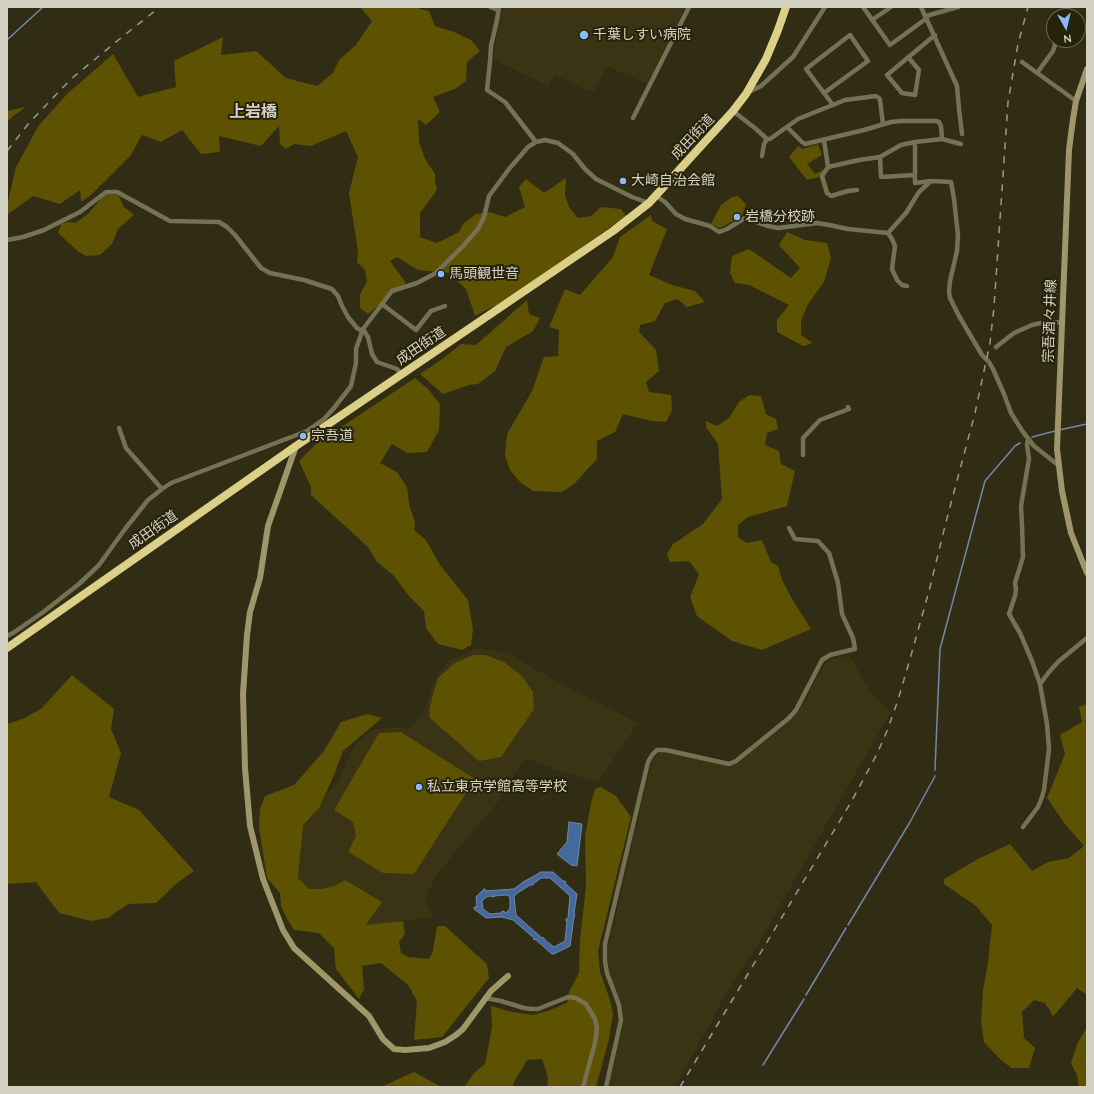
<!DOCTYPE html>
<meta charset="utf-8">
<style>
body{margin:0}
#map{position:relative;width:1094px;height:1094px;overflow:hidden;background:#312d15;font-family:Quicksand,sans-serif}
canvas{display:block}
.frame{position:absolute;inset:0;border:8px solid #d4d2c4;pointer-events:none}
.north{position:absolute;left:1046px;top:8px;width:40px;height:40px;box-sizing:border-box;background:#27230b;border:1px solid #6c6955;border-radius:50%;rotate:172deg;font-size:11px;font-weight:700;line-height:16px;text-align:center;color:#d4d2c4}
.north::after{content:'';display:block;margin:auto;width:14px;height:18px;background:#8bbafc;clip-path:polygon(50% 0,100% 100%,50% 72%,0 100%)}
</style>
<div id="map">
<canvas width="1094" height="1094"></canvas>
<div class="frame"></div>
<div class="north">N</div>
</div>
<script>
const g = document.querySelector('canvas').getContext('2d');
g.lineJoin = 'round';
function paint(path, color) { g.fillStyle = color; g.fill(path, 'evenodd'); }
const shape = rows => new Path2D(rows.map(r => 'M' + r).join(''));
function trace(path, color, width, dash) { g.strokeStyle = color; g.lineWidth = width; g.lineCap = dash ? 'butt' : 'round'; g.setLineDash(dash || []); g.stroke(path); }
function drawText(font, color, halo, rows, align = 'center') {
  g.font = font + ' Quicksand,"Noto Sans JP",sans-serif'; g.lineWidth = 4; g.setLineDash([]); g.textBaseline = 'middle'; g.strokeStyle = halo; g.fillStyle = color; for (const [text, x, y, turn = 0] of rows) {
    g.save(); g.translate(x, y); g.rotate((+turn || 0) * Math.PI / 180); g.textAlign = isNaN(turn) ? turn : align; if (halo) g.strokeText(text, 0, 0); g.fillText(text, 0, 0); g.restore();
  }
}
const built = shape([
 [503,7,685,7,647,84,607,66,593,93,555,75,548,86,493,59,501,11],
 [479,648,509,654,556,681,638,723,598,782,559,771,525,758,497,803,435,876,425,900,433,917,367,925,382,902,345,880,334,886,321,889,309,889,298,878,301,854,298,811,327,793,338,782,355,745,370,731,389,727,409,729,423,714,435,679,448,661],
 [850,656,868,688,890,713,757,946,725,996,675,1087,608,1087,622,1028,623,1017,622,1007,609,971,608,948,652,761,654,756,662,752,667,751,728,766,737,763,794,717,800,709,824,665,832,659]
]);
const green = shape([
 [360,7,419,7,420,9,429,11,435,26,454,32,471,40,480,51,467,62,466,81,455,89,433,97,440,112,426,125,418,119,419,142,425,159,435,174,435,181,437,190,420,213,420,237,437,243,459,232,463,224,476,214,489,212,505,217,525,207,519,187,526,179,544,193,566,178,565,195,569,207,578,218,591,216,601,207,621,209,626,216,510,298,475,316,466,289,449,273,418,270,397,257,390,261,406,283,368,314,360,308,360,295,367,281,365,270,357,262,358,252,349,193,358,157,346,131,311,146,294,144,286,149,280,144,279,126,261,146,219,136,220,152,201,154,182,130,161,142,142,135,131,155,91,195,81,202,80,190,60,204,33,196,7,215,7,206,16,167,39,125,68,93,113,54,138,97,176,87,174,61,223,37,221,55,256,51,286,78,317,86,333,73,339,60,356,45,372,21],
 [26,107,12,117,7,122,7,111],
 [818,144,822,155,807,164,815,174,823,170,819,177,807,180,789,157,798,146,802,149],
 [105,194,118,195,124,207,134,215,118,229,112,244,100,255,86,256,79,252,58,233,61,224,68,222,75,223,88,214],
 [738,196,746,204,742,216,720,228,711,224,721,205,732,197],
 [651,215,652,221,667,229,649,275,672,285,695,291,705,302,687,307,677,299,665,303,655,321,640,325,639,332,656,350,659,371,646,382,649,392,671,395,672,410,666,422,651,421,623,414,615,432,597,441,597,459,574,484,562,492,533,491,520,482,510,470,505,456,507,434,532,391,544,357,558,356,559,330,549,327,565,289,580,295,613,257,620,237],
 [787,232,805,240,827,243,831,258,824,282,808,304,801,321,801,335,813,343,803,346,777,332,777,320,789,305,749,285,735,283,730,273,732,256,749,249,791,278,800,268,779,245],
 [527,300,529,314,540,318,533,331,506,347,495,371,478,384,469,385,443,394,420,374,445,357,461,344,476,345],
 [415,378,428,389,440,404,439,430,427,452,407,453,392,444,380,463,397,472,407,487,409,504,415,522,414,530,426,540,440,565,468,600,473,629,471,645,462,650,438,644,426,628,424,611,408,595,394,576,377,562,368,547,311,495,311,487,299,461,317,443],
 [749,395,761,396,766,414,776,419,778,429,767,433,765,445,779,451,781,464,795,471,787,506,748,517,738,525,738,537,747,543,762,540,771,562,778,566,782,580,792,599,811,629,762,650,732,641,697,616,690,597,699,574,689,561,670,562,667,554,673,544,703,524,722,499,718,444,707,428,705,421,717,426,729,418,739,402],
 [473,655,485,655,504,662,521,675,533,692,534,709,501,757,479,761,430,718,429,711,432,698,438,678,455,663],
 [72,675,114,709,111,729,121,753,109,797,139,810,194,871,177,883,156,903,128,904,108,918,91,921,59,913,36,882,7,884,7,724,25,718,42,708],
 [1087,704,1087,995,1077,988,1053,1017,1049,1009,1045,1003,1034,1000,1022,1012,1024,1038,1035,1048,1029,1068,1011,1068,998,1057,984,1042,981,1021,983,991,988,962,992,925,976,906,944,884,944,879,978,859,1010,844,1032,871,1048,862,1069,858,1084,846,1065,824,1047,798,1065,754,1060,735,1082,722,1079,707],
 [367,714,382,718,343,751,334,775,319,808,303,825,298,878,309,889,321,889,334,886,345,880,382,902,366,925,403,921,405,934,399,942,401,953,408,957,429,959,433,951,437,926,445,926,487,964,489,978,442,1037,414,1040,417,1001,408,985,381,963,362,966,364,989,359,999,336,969,334,948,319,933,294,930,287,919,281,906,280,893,267,878,259,828,260,809,265,796,294,785,324,751,341,722],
 [401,732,475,779,414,874,383,873,348,852,356,836,353,822,334,810,379,733],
 [601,787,616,796,631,817,598,951,600,972,610,1000,613,1014,609,1039,596,1087,547,1087,548,1077,542,1059,527,1060,514,1082,512,1087,464,1087,475,1072,485,1064,492,1027,491,1006,512,1012,533,1015,550,1010,567,1003,569,992,579,973,580,940,586,886,585,836,591,803,595,789],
 [1087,1027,1087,1087,1079,1087,1077,1075,1071,1063,1077,1044],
 [414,1072,441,1087,381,1087]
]);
const water = shape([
 [569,822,582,824,577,866,571,865,557,854,567,842,569,822],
 [541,872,553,872,563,881,565,881,566,882,565,883,577,894,574,913,575,916,574,917,570,946,554,954,552,954,536,940,533,939,534,938,513,920,502,917,486,918,474,909,474,907,477,907,476,897,484,889,485,889,485,891,514,889,522,883,524,881,525,881,541,872],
 [541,878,550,878,570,896,568,918,566,919,566,921,567,921,565,941,554,947,546,941,543,937,542,938,516,915,514,897,516,894,530,885,533,885,533,884,541,878],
 [506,895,509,896,510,899,510,908,507,912,505,913,504,911,501,912,501,913,490,914,483,909,482,901,486,897,490,896,494,897,494,896,506,895]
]);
const stream = shape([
 [7,40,43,7],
 [1059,430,1087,424],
 [1032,437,1055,431],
 [935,770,940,649,985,481,1015,446,1020,443],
 [848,925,910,822,934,778,935,776],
 [806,995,846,928],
 [763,1065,804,999]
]);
const street = shape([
 [490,7,498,10],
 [499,7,497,20,491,46,490,61,487,90,505,102,536,142],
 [863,7,890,45,927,18],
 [921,7,957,86,959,109,962,134],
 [926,16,958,7],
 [872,20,891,7],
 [908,57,919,70,915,95,902,93,887,75,935,35],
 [1022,62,1076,101],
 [1037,73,1053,51,1055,45,1054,40],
 [747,93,761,86,793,57,825,7],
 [824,93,868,61,850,35,806,69,833,105],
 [733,111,756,129,767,139],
 [633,118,689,7],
 [787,127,802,142,805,144,864,130,891,122,901,121,936,121,939,122,941,126,942,139],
 [824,140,828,167,822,176,827,193,831,196,848,191,857,190],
 [915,142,915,183,931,181],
 [762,156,764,144,767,139,770,139,798,119,845,100,876,96,879,98,880,100,883,124],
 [880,157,881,177,915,175],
 [828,167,859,160,880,157,901,145,915,142,942,139,961,144],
 [656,196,665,202,676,214,685,219,710,226,719,232,727,229,745,218,768,226,778,228,817,223,829,225,848,229,888,233,906,213,914,200,919,192,931,181,951,182,954,199,958,235,957,251,950,281,949,292,950,298,959,316,982,355,989,362,993,369,1004,394,1011,413,1023,432,1034,446,1058,465],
 [888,233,892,239,895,246,892,269,897,280,902,285,907,286],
 [7,240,23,237,44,230,80,212,106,192,117,192,170,221,219,222,227,227,235,235,261,268,270,273,304,280,332,289,338,296,342,306,348,317,357,328,362,331],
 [382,304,416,330,431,311,445,306],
 [363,329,368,337,372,354,377,362,397,369,402,375],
 [996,347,1014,333,1032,325,1041,323,1062,322],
 [119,428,126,448,162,489],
 [803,455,803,438,820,420,849,409,848,407],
 [7,636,13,633,42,613,79,584,99,565,125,529,148,500,162,489,171,483,307,431,324,419,334,408,351,386,356,363,356,349,363,329,392,291,417,283,436,273,463,246,478,229,484,217,489,196,509,169,528,147,536,142,545,140,558,143,573,154,585,169,596,179,632,197,649,203],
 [1040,684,1049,672,1059,661,1087,638],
 [1023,827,1038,807,1042,797,1044,790,1049,749,1047,724,1040,684,1032,661,1020,633,1009,614,1015,596,1016,589,1015,583,1023,557,1022,525,1021,506,1029,459,1027,445,1028,439],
 [485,998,501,1001,524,1008,531,1009,538,1009,568,997,576,998,586,1004,595,1019,597,1028,595,1043,583,1087],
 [606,1087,621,1020,619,1005,607,973,605,961,605,944,648,762,652,755,657,750,666,750,729,764,736,761,789,718,796,710,822,660,830,655,855,649,853,638,842,614,838,583,829,553,818,541,795,539,789,528]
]);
const secondary = shape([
 [1087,69,1076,101,1073,119,1069,150,1057,449,1062,491,1071,533,1087,573],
 [296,446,268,526,260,578,250,612,247,635,243,694,245,768,250,826,263,879,283,930,294,948,369,1016,383,1039,394,1049,405,1050,429,1048,445,1042,456,1035,463,1029,491,991,508,976]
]);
const highway = shape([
 [7,648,296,446,613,231,649,203,733,111,746,94,766,59,778,30,786,7]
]);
const rail = shape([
 [7,151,29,123,71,79,122,37,160,7],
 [680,1087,850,804,877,754,887,731,898,700,910,659,929,591,946,522,975,413,990,343,994,307,1008,102,1018,44,1028,7]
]);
const markers = [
 [584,35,5,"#8bbafc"],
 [623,181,4,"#8bbafc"],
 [737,217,4,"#8bbafc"],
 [441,274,4,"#8bbafc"],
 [303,436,4,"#8bbafc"],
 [419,787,4,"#8bbafc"]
];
const poiNames = [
 ["千葉しすい病院",593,35],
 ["大崎自治会館",631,181],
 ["岩橋分校跡",745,217],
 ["馬頭観世音",449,274],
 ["宗吾道",311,436],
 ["私立東京学館高等学校",427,787]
];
const streetNames = [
 ["成田街道",693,137,-47],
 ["宗吾酒々井線",1050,321,-88],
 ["成田街道",421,346,-34],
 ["成田街道",153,530,-35]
];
const quarterNames = [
 ["上岩橋",253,112]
];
paint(built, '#3a3415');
paint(green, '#5d5102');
paint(water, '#45699d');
trace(water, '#7088a9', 1);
trace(stream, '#7088a9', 1.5);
trace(street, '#757155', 4.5);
trace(secondary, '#9f976a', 6);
trace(highway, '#dcd088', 8);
trace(rail, '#9b9887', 1.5, [7, 7]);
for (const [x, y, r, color] of markers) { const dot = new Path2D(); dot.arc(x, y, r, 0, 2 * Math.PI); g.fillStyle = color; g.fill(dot); trace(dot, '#27230b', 1.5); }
drawText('14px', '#d4d2c4', '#27230b', poiNames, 'left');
drawText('14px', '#d4d2c4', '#27230b', streetNames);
drawText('bold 16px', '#d4d2c4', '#27230b', quarterNames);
</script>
